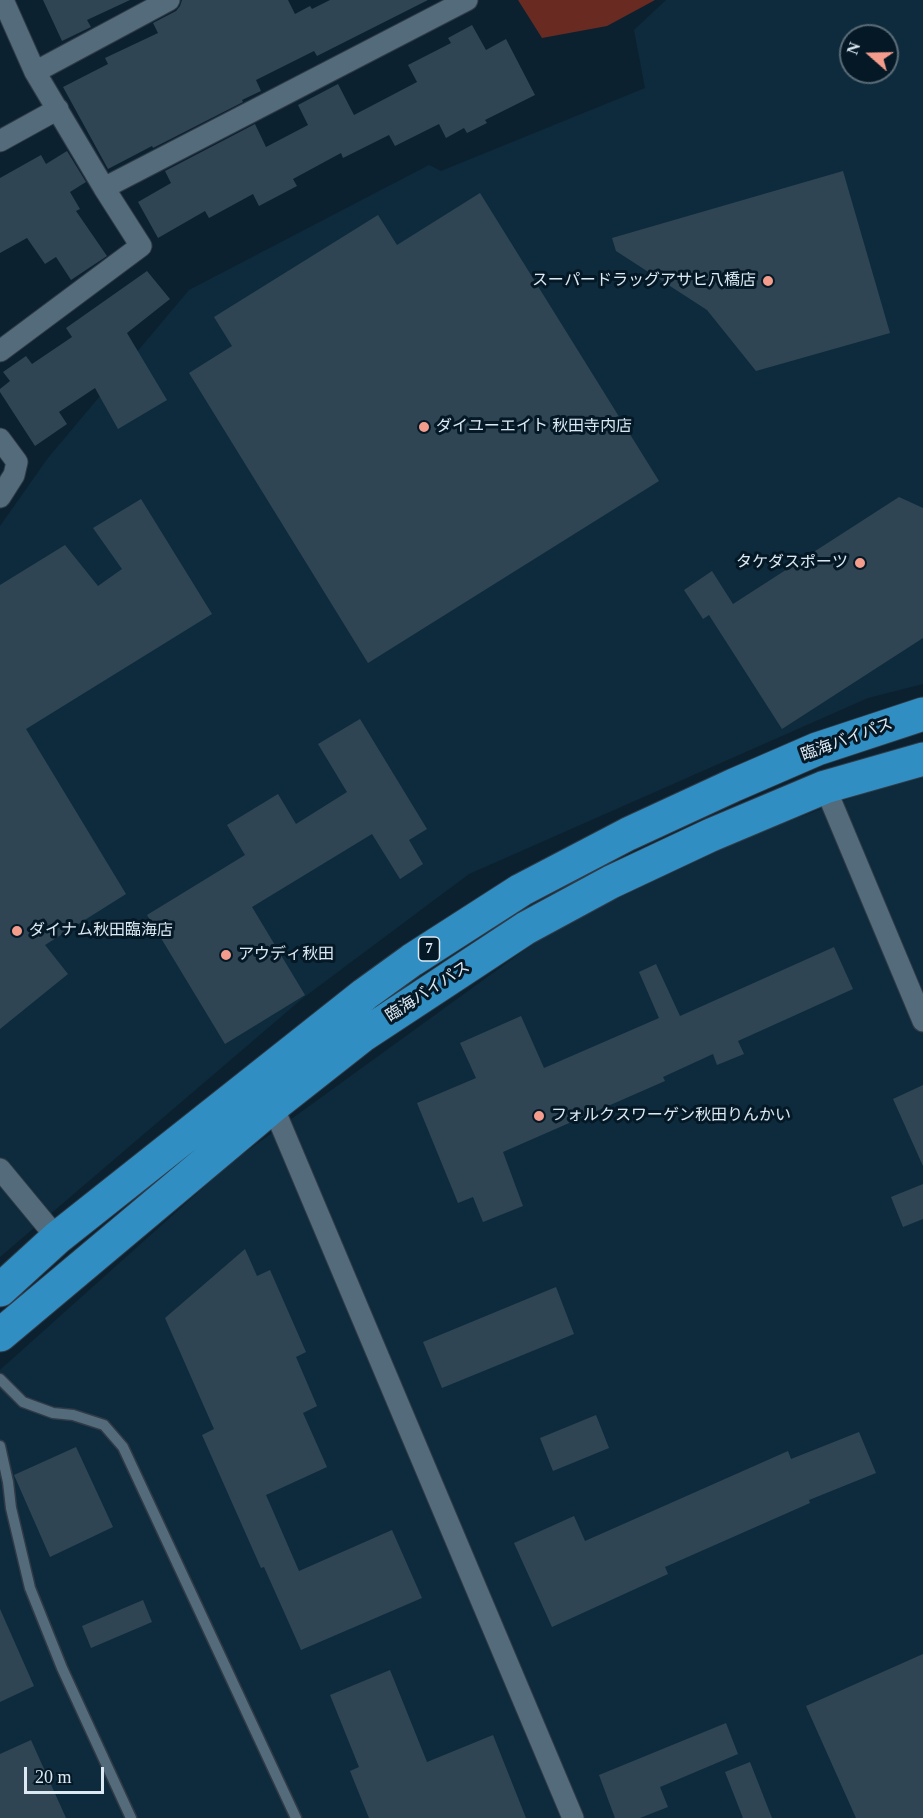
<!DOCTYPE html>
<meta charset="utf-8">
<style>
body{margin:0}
#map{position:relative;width:923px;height:1818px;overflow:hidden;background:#0c212f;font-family:"Times New Roman",serif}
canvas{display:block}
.north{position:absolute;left:839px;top:24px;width:60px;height:60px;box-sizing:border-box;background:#041825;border:2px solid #5a6c77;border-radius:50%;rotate:290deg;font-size:16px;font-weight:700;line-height:24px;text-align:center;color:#dce9f3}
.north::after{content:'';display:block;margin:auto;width:21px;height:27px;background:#f49d8c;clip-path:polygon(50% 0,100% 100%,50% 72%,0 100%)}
.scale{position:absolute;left:24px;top:1767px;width:80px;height:27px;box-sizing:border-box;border:3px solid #dce9f3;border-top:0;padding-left:8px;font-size:18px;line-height:21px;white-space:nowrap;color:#dce9f3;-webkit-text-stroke:4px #041825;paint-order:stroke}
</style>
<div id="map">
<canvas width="923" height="1818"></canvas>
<div class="north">N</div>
<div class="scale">20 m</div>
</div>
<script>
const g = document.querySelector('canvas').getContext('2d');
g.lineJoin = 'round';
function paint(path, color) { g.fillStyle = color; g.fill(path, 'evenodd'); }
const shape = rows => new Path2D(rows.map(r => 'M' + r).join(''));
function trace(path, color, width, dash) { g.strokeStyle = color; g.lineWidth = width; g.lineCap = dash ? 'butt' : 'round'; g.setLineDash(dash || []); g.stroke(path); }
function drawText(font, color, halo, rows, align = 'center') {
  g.font = font + ' "Times New Roman","Noto Sans JP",serif'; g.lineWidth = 6; g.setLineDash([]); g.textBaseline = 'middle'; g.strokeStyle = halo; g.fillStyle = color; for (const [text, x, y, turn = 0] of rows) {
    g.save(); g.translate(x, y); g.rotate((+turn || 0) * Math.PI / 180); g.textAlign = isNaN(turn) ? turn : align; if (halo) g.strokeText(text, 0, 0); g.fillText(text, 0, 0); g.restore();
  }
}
const built = shape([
 [666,0,923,0,923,684,868,698,469,874,303,998,0,1257,0,526,48,458,189,290,429,165,441,171,645,88,634,30],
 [851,36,887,36,887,72,851,72],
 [923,776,923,1818,0,1818,0,1370,232,1162,544,936,704,853,888,784]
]);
const green = shape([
 [518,0,655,0,607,26,542,38]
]);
const building = shape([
 [43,0,130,0,87,20,91,27,62,41],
 [182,0,288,0,295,14,310,6,312,9,330,0,428,0,317,56,314,51,256,80,261,91,242,100,243,102,153,148,152,146,108,169,63,87,108,64,105,58,158,33,153,23,176,11,180,6],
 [472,25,486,50,506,39,535,95,485,120,487,123,467,133,464,128,446,138,439,124,395,146,389,135,343,158,341,153,293,179,297,186,259,206,253,194,209,218,205,211,158,238,138,202,171,183,165,171,255,124,266,147,308,125,298,105,338,84,354,115,417,82,408,65,451,43,448,38],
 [67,151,86,182,70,192,80,209,76,211,107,256,71,280,56,257,45,264,27,238,0,253,0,178,41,155,46,164],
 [843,171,890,333,756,371,707,310,616,251,612,238],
 [480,193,659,481,368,663,189,373,232,346,214,317,378,215,397,245],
 [147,271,170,299,127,333,167,400,118,429,95,388,59,412,67,424,35,446,0,392,0,389,10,381,3,372,26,356,32,364,72,337,66,328],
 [899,497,923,508,923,638,782,729,709,615,703,619,684,590,712,571,733,604],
 [141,499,212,614,26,729,126,894,45,945,68,974,0,1029,0,585,65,545,98,586,122,569,93,528],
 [360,719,427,829,409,840,423,864,400,879,372,834,252,907,305,995,225,1044,147,915,245,855,227,825,278,794,296,824,347,792,318,744],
 [834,947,853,989,738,1041,744,1054,717,1065,713,1054,663,1077,665,1081,503,1152,523,1206,483,1222,473,1197,458,1203,417,1103,476,1078,460,1043,521,1016,544,1068,659,1018,639,972,656,964,680,1016],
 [923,1085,923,1166,893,1099],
 [923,1184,923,1219,903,1227,891,1197],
 [245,1249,257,1276,270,1270,306,1352,296,1357,317,1406,303,1413,327,1467,266,1495,299,1571,392,1530,422,1598,301,1650,264,1567,261,1568,202,1435,214,1429,165,1318],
 [556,1287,574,1334,442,1388,423,1342],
 [596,1415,609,1448,553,1471,540,1438],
 [859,1432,876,1473,809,1500,810,1503,665,1567,668,1574,552,1627,514,1543,574,1516,585,1541,788,1451,791,1459],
 [76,1447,113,1527,50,1557,14,1475],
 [143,1600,152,1622,91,1648,82,1626],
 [0,1609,34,1686,0,1702],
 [923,1654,923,1818,856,1818,806,1706],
 [390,1670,427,1762,493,1735,526,1818,369,1818,350,1771,359,1767,330,1695],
 [726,1723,738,1754,660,1787,668,1807,640,1818,615,1818,599,1775],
 [31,1740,66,1818,0,1818,0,1754],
 [750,1762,772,1818,743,1818,725,1772]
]);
const service = shape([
 [0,1379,23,1402,53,1413,73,1415,104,1425,123,1447,296,1818],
 [0,1446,8,1482,11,1508,30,1588,62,1668,131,1818]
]);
const minor = shape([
 [35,72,169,0],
 [0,141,58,109],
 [104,188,467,0],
 [0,351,141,246,104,188,35,72,3,0],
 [0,439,17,462,14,475,0,497],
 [825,787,923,1021],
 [269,1097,573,1818],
 [0,1169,57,1238]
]);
const trunk = shape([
 [0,1290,57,1238,365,994,412,960,521,890,628,834,734,785,817,749,923,714],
 [0,1335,273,1106,362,1036,526,928,611,882,711,835,825,787,923,759]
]);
const markers = [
 [768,281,6,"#f49d8c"],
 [424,427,6,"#f49d8c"],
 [860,563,6,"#f49d8c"],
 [17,931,6,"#f49d8c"],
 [226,955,6,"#f49d8c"],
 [539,1116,6,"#f49d8c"]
];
const shields = [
 [429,949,21]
];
const shieldNames = [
 ["7",429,949]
];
const poiNames = [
 ["スーパードラッグアサヒ八橋店",756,281,"right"],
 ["ダイユーエイト 秋田寺内店",436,427],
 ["タケダスポーツ",848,563,"right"],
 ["ダイナム秋田臨海店",29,931],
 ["アウディ秋田",238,955],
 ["フォルクスワーゲン秋田りんかい",551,1116]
];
const streetNames = [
 ["臨海バイパス",847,740,-20],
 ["臨海バイパス",428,992,-33]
];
paint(built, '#0e2b3d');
paint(green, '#692b21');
paint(building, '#2f4554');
trace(service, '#303b47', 13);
trace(minor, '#303b47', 23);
trace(trunk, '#303b47', 35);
trace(service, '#546b7b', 10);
trace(minor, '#546b7b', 21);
trace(trunk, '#318ec2', 33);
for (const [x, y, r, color] of markers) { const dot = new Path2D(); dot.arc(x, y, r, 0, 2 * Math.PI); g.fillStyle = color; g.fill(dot); trace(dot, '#041825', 2); }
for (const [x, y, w] of shields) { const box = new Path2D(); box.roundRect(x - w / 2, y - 12, w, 24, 4.5); g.fillStyle = '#041825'; g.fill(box); trace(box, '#dce9f3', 1.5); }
drawText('bold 15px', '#dce9f3', null, shieldNames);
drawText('16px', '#dce9f3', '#041825', poiNames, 'left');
drawText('16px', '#dce9f3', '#041825', streetNames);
</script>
